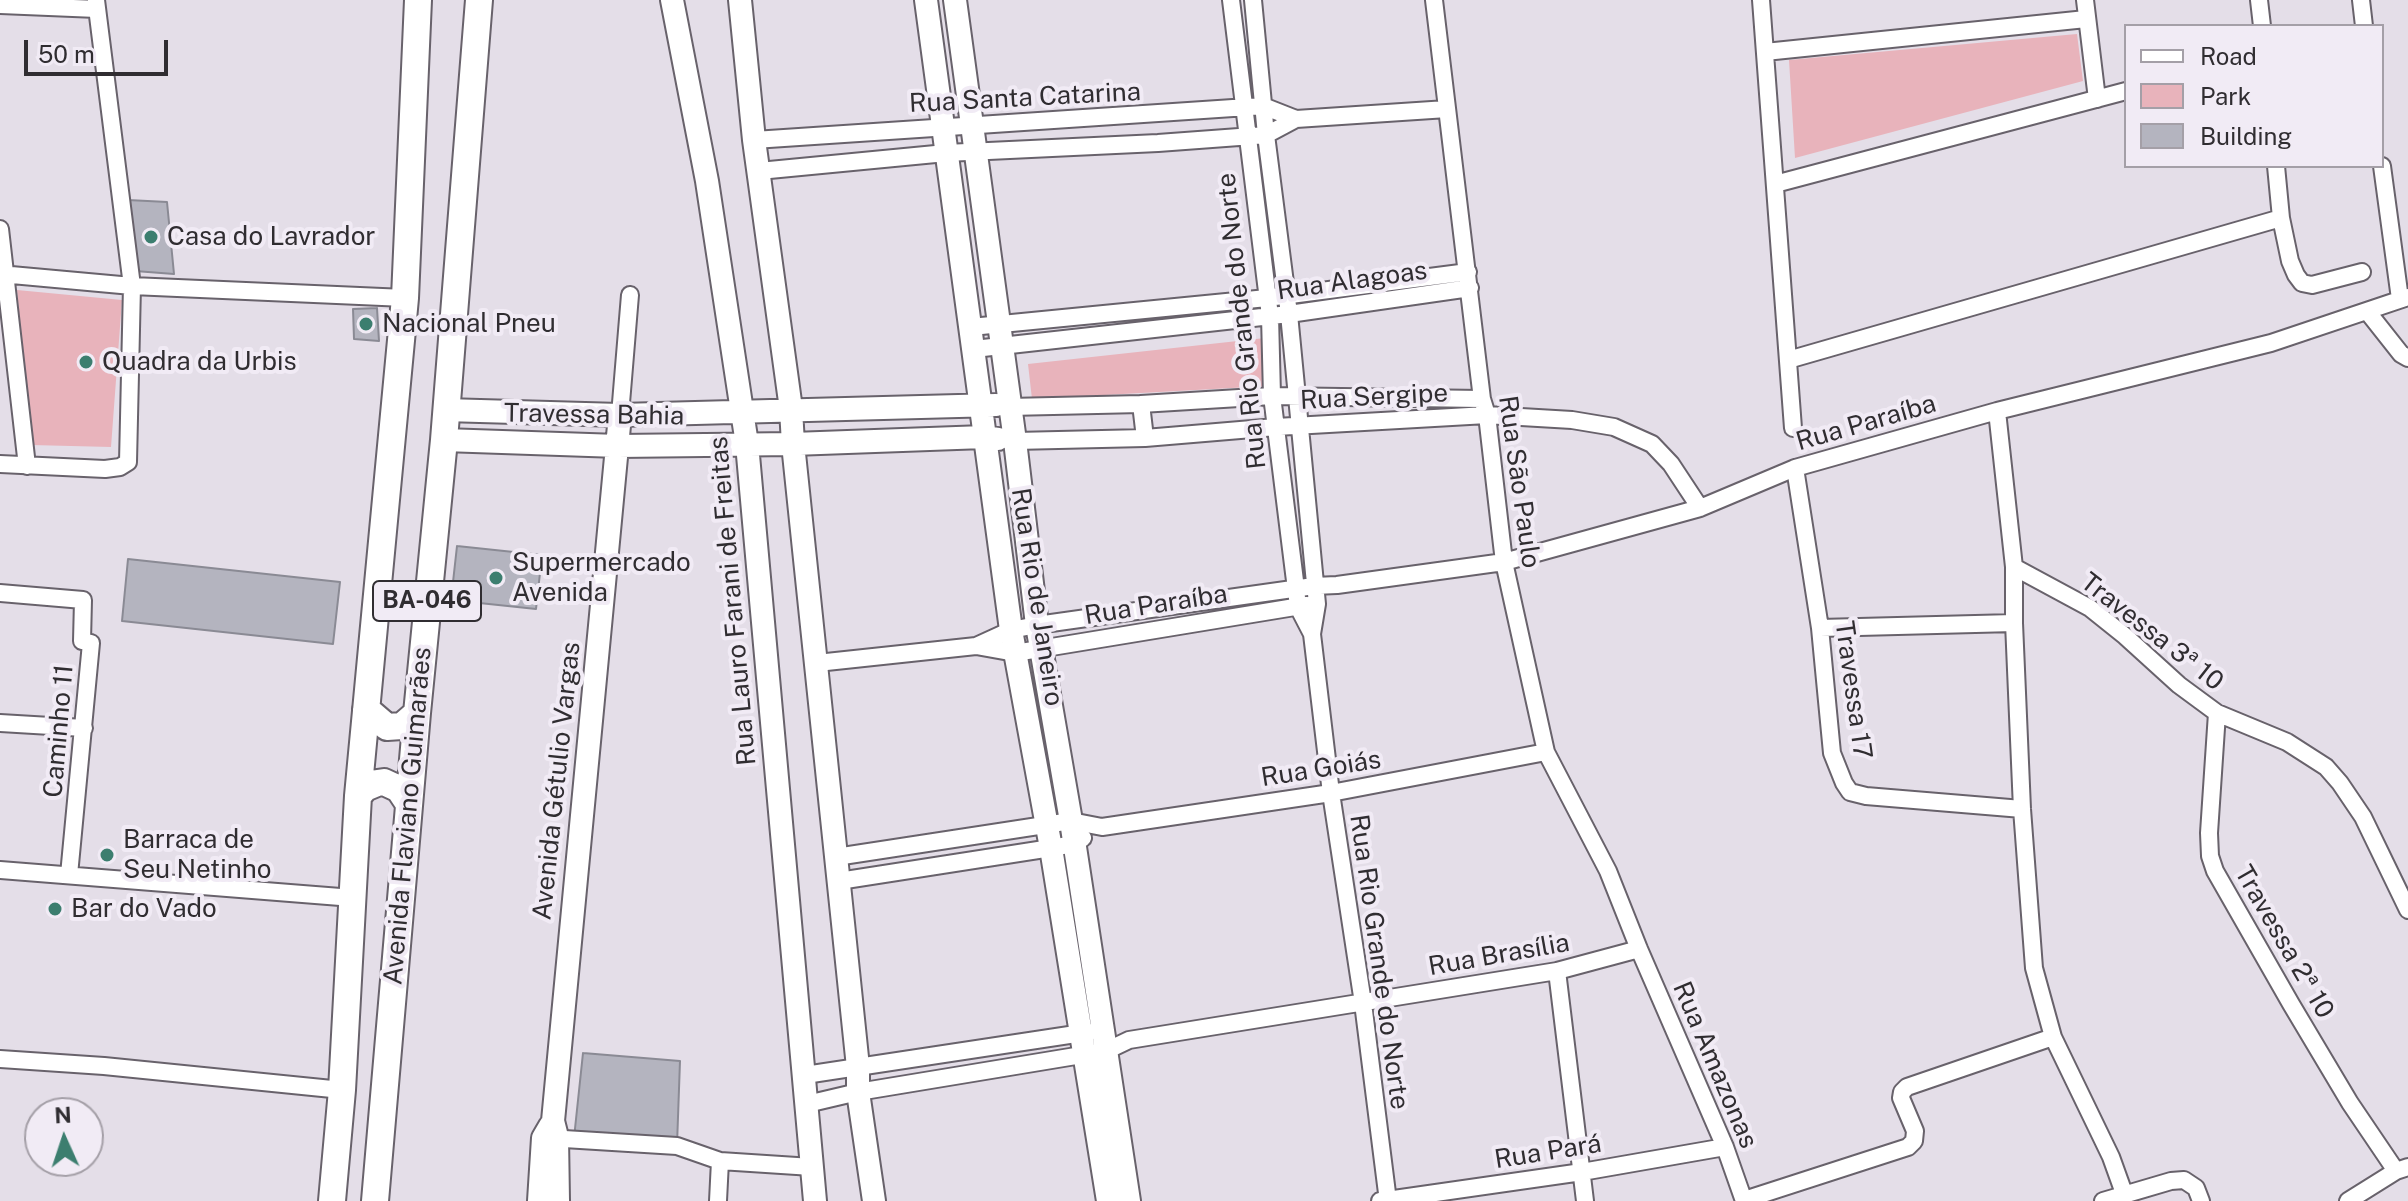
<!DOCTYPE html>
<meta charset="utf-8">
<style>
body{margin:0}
#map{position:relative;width:2408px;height:1201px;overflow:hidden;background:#e4dee8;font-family:"Public Sans",sans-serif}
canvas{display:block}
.legend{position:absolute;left:2124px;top:24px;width:260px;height:144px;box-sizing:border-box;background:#f1ebf5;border:2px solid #a49fa7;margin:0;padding:10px 14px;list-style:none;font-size:24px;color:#302d31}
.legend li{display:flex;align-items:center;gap:16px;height:40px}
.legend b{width:40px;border:2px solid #a49fa7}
.north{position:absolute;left:24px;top:1097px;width:80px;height:80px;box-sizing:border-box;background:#f1ebf5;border:2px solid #a49fa7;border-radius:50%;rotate:357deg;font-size:22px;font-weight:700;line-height:32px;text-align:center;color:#302d31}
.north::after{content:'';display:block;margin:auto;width:28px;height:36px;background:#3c7e6f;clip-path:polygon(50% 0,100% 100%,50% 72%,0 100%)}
.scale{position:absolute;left:24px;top:40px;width:144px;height:36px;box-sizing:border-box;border:4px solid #302d31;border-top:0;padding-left:10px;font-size:24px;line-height:28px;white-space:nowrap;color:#302d31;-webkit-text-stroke:6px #f1ebf5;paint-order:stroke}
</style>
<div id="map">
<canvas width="2408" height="1201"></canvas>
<ul class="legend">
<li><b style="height:10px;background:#fff"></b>Road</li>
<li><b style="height:22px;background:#e8b3bb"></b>Park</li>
<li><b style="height:22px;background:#b4b4bf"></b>Building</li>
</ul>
<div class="north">N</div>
<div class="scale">50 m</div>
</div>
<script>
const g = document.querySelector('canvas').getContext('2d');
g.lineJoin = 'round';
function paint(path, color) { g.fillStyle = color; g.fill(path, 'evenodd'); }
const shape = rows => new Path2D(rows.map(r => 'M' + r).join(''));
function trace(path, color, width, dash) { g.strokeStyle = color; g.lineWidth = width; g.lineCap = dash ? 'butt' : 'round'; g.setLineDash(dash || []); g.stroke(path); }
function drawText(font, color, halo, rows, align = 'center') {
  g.font = font + ' "Public Sans",sans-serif'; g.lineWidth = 8; g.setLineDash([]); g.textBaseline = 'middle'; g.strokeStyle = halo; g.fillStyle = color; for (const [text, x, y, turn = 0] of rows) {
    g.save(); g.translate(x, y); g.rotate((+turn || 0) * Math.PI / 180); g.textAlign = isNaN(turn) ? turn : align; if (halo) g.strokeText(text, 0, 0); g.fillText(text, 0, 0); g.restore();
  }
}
const green = shape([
 [2077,34,2083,81,1795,158,1789,60],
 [17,290,122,300,111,447,31,445],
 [1265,338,1268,386,1032,399,1028,364]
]);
const building = shape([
 [128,200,167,202,174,274,135,271,128,200],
 [377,308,379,341,354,339,353,309,377,308],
 [457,546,542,555,536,609,451,600,457,546],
 [128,559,340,582,333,644,122,621,128,559],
 [583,1053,680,1061,677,1145,574,1138,583,1053]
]);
const street = shape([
 [1231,0,1270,316,1272,396,1296,589,1298,607,1312,634],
 [1253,0,1266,135,1289,314,1317,604,1312,634,1331,793,1363,1003,1388,1201],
 [1434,0,1482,399,1487,415,1504,562,1546,752,1608,871,1639,949,1725,1147,1744,1201],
 [1761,0,1793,428],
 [2085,0,2097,99],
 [2259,0,2262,26],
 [2361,0,2364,26],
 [0,5,97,9],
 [1765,52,2086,19],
 [754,140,1263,106,1296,119],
 [2276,166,2281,218,2290,261,2296,275,2302,283,2312,285,2362,272],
 [2382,166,2400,299],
 [759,171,946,153,1158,143,1266,135,1296,119,1447,109],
 [1775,184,2126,91],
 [0,229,27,466],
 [0,274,132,286,405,298],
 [2367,311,2401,354,2408,358],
 [971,327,1267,298,1468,272],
 [974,349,1289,314,1470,288],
 [1788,360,2281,218],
 [1141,404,1145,438],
 [1009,407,1141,404,1272,396,1482,399],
 [1997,411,2014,567,2014,623,2022,809,2034,968,2053,1037,2111,1157,2125,1196],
 [620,415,630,295],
 [1015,441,1145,438,1276,427,1487,415,1572,420,1614,427,1652,444,1671,464,1700,508],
 [0,464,105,469,120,467,128,462,132,286,96,0],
 [1795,468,1820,628,1832,753,1844,783,1850,792,1866,796,2022,809],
 [2014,567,2090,608,2125,636,2179,685,2217,713,2287,742,2326,767,2340,783,2363,817,2408,910],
 [0,593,83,600,82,641,91,643,69,875],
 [1820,628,2014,623],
 [976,646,1011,630,1037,625,1314,586,1337,585,1504,562,1700,508,1795,468,1997,411,2271,343,2408,297],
 [817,663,976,646,1015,653,1307,605],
 [2217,713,2209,833,2210,856,2215,871,2291,1004,2350,1103,2396,1171],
 [0,723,84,728],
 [836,857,1071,821,1102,827,1331,793,1546,752],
 [0,870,353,898],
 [839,881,1051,848,1074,844,1083,838],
 [1557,971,1585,1201],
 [0,1059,104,1066,342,1090],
 [805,1075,1089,1032],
 [807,1104,858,1092,1106,1051,1129,1040,1557,971,1639,949],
 [548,1138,677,1146,720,1161,812,1167],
 [1744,1200,1908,1147,1914,1141,1915,1131,1901,1098,1902,1092,1907,1087,2053,1037],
 [718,1201,720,1161],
 [1380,1201,1582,1172,1725,1147],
 [2103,1201,2171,1181,2184,1180,2196,1188,2201,1201],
 [2348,1201,2396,1171,2408,1167]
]);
const secondary = shape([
 [672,0,707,181,747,444,815,1201],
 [740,0,754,140,791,409,793,444,858,1067,858,1092,874,1201],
 [926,0,1011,630,1051,848,1108,1201],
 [955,0,1015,441,1037,625,1071,821,1129,1201],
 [445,410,620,415,996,405],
 [444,440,618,446,793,444,984,437,998,439],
 [539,1201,543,1138,550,1126],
 [558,1201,557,1137,553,1121,620,415]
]);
const primary = shape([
 [366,709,387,727,402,726,417,713],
 [358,796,365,788,377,783,384,782,399,789,409,804],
 [332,1201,342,1090,358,796,405,298,418,0],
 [375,1201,417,713,444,440,479,0]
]);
const markers = [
 [151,237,8,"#3c7e6f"],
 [366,324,8,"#3c7e6f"],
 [86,362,8,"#3c7e6f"],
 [496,578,8,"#3c7e6f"],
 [107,855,8,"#3c7e6f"],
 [55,909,8,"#3c7e6f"]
];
const shields = [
 [427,601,108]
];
const shieldNames = [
 ["BA-046",427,601]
];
const streetNames = [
 ["Rua Santa Catarina",1025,98,-3],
 ["Rua Alagoas",1352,281,-8],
 ["Rua Rio Grande do Norte",1242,321,-96],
 ["Rua Sergipe",1374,397,-3],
 ["Travessa Bahia",594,415,1],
 ["Rua Paraíba",1866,423,-16],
 ["Rua São Paulo",1519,482,82],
 ["Rua Rio de Janeiro",1037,597,81],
 ["Rua Lauro Farani de Freitas",733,601,-95],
 ["Rua Paraíba",1156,605,-9],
 ["Travessa 3ª 10",2152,632,38],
 ["Travessa 17",1853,690,82],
 ["Caminho 11",59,731,-85],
 ["Rua Goiás",1321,769,-9],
 ["Avenida Gétulio Vargas",557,781,-84],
 ["Avenida Flaviano Guimarães",408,816,-85],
 ["Travessa 2ª 10",2284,942,60],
 ["Rua Brasília",1499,955,-10],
 ["Rua Rio Grande do Norte",1379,962,82],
 ["Rua Amazonas",1715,1065,67],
 ["Rua Pará",1548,1152,-9]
];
const poiNames = [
 ["Casa do Lavrador",167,237],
 ["Nacional Pneu",382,324],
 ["Quadra da Urbis",102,362],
 ["Supermercado",512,563],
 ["Avenida",512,593],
 ["Barraca de",123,840],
 ["Seu Netinho",123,870],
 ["Bar do Vado",71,909]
];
paint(green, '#e8b3bb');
paint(building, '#b4b4bf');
trace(building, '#8a8a94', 2);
trace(street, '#68626b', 20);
trace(secondary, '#68626b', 26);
trace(primary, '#68626b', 30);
trace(street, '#fff', 16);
trace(secondary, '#fff', 22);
trace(primary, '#fff', 26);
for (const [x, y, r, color] of markers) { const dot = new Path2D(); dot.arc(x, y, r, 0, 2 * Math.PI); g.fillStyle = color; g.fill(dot); trace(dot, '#f1ebf5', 3); }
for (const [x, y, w] of shields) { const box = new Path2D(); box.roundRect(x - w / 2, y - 20, w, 40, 6); g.fillStyle = '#f1ebf5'; g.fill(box); trace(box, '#302d31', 2); }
drawText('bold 24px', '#302d31', null, shieldNames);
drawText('26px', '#302d31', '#f1ebf5', streetNames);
drawText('26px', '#302d31', '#f1ebf5', poiNames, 'left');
</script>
